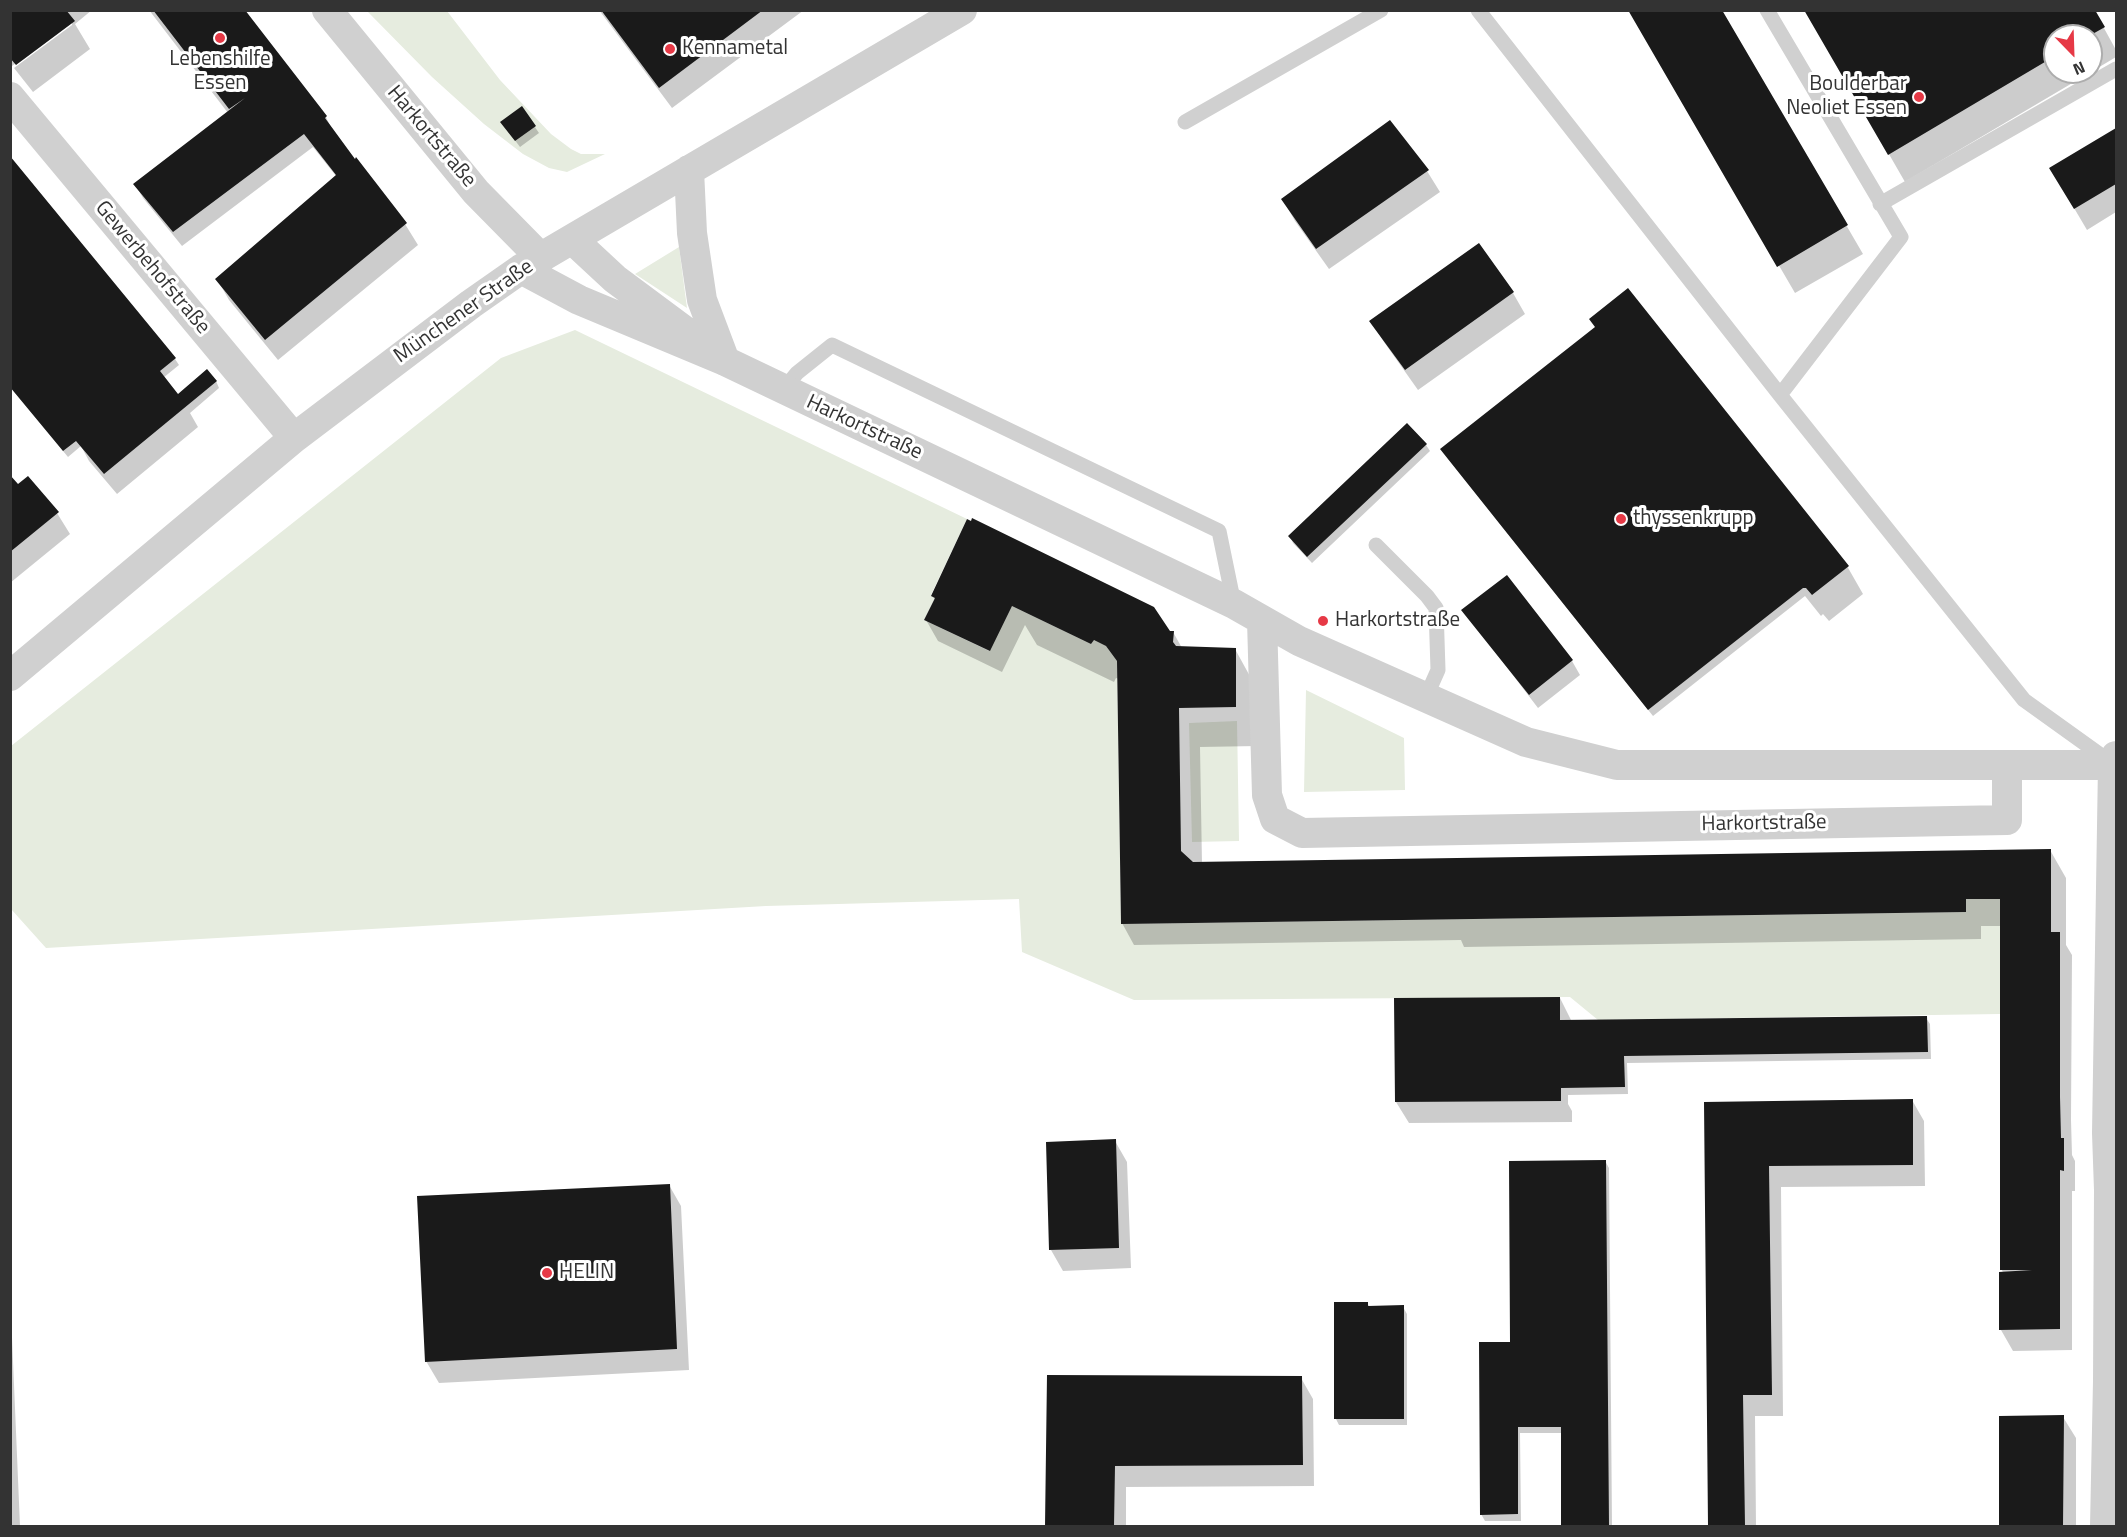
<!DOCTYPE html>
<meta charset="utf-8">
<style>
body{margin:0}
#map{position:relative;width:2127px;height:1537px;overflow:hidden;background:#fff;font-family:"Titillium Web",sans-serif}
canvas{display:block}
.frame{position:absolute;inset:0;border:12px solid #333;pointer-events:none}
.north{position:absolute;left:2043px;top:24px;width:60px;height:60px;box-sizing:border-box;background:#fff;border:2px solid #adadad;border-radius:50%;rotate:157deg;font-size:16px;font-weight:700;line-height:24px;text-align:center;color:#333}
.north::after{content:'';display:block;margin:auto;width:21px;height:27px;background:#e63946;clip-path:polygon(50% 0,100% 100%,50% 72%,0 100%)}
</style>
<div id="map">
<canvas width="2127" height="1537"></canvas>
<div class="frame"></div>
<div class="north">N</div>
</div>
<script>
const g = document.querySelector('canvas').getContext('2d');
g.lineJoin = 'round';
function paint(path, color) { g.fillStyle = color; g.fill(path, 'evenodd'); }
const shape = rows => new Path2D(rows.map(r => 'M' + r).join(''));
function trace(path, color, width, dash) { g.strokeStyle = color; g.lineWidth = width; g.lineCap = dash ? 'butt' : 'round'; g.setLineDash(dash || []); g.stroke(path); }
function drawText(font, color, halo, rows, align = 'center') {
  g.font = font + ' "Titillium Web",sans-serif'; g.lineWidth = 6; g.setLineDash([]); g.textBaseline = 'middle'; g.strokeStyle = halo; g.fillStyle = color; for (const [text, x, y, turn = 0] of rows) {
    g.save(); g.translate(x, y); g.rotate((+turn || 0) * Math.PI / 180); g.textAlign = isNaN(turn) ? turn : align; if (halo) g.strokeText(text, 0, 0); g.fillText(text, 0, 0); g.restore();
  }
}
const green = shape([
 [367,11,447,11,500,80,551,134,571,149,581,154,605,154,567,172,549,168,523,154,484,124,432,77],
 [679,247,687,308,635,274],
 [575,330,967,519,931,595,935,598,924,620,989,651,1012,606,1091,644,1094,640,1106,646,1117,661,1121,924,1966,912,1966,899,2000,899,2000,1014,1598,1020,1570,997,1134,1000,1022,952,1019,899,766,906,46,948,11,909,11,746,501,358],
 [1306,690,1404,738,1405,790,1304,792],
 [1237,721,1239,841,1192,842,1189,723]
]);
const shadow = shape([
 [10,10,92,10,75,24,90,49,33,92,14,68,72,25,72,21,12,66],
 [149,10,243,10,326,117,333,132,405,224,418,245,278,360,229,300,217,279,336,176,313,147,182,246,143,198,135,184,228,113],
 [599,10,804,10,672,108],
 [1630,10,1721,10,1863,254,1795,293],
 [1806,10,2094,10,2116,50,2116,57,2091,72,2091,36,2055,36,2055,72,2091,72,1905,182],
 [522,108,539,133,520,147,502,123],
 [1390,122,1427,171,1440,192,1329,269,1295,221,1283,200],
 [2116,130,2116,212,2087,230,2051,169],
 [10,158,175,359,179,365,163,378,178,397,216,381,219,388,190,413,198,427,117,494,89,461,81,446,68,457,10,387],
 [1478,245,1513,293,1525,314,1418,390,1384,342,1371,321],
 [1426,445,1430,451,1312,563,1293,543,1290,536],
 [1446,456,1847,566,1863,594,1829,621,1823,614,1821,616,1805,596,1653,716],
 [10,477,18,486,57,513,70,534,10,583],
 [967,521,1169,632,1173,632,1182,648,1235,649,1257,689,1258,746,1200,747,1202,864,2050,850,2066,878,2066,945,2072,955,2071,1120,2072,1155,2075,1161,2075,1191,2072,1191,2072,1350,2013,1351,2001,1330,2003,1273,2002,1270,2002,926,1981,926,1981,939,1464,947,1461,940,1134,945,1122,923,1119,679,1116,678,1114,682,1037,645,1025,625,1002,672,938,641,926,620,935,600,933,596],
 [1506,577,1572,661,1580,675,1538,708,1483,636],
 [1560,998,1572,1022,1926,1018,1930,1024,1931,1059,1627,1063,1628,1094,1568,1095,1568,1104,1572,1111,1572,1122,1409,1123,1396,1102],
 [1912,1100,1924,1121,1925,1186,1781,1187,1783,1416,1755,1416,1756,1526,1710,1526,1706,1103],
 [1115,1141,1127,1162,1131,1268,1063,1271,1051,1250],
 [1605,1161,1609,1168,1612,1526,1563,1526,1562,1433,1520,1433,1521,1521,1485,1521,1481,1514,1511,1344],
 [669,1185,681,1206,689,1370,439,1383,426,1361],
 [10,1290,20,1526,10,1526],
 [1367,1303,1370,1307,1403,1307,1407,1314,1407,1425,1339,1425,1336,1419],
 [1049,1376,1301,1378,1313,1399,1314,1486,1126,1487,1126,1526,1047,1526],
 [2000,1417,2063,1417,2076,1438,2076,1526,2001,1526]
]);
const building = shape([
 [10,10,66,10,75,21,16,65,10,58],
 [153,10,245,10,327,116,325,118,355,159,356,157,407,223,265,340,215,279,336,175,304,134,173,232,133,184,245,98,229,109],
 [601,10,763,10,659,88],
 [1628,10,1722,10,1848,225,1777,267],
 [1804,10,2095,10,2105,27,2089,36,2055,36,2055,56,1888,155],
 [522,106,536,126,515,141,500,122],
 [1390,120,1429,170,1316,249,1281,199],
 [2116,128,2116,184,2074,209,2049,168],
 [10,156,176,358,160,371,178,394,207,369,217,381,104,474,76,441,63,451,10,387],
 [1479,243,1514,292,1405,370,1369,321],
 [1628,288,1849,566,1812,595,1806,588,1803,588,1648,710,1440,449,1595,327,1589,319],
 [1407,423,1427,444,1307,557,1288,536],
 [10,475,18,484,28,476,59,512,10,552],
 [972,518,1154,607,1170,631,1174,631,1173,642,1176,646,1236,648,1236,707,1179,708,1181,851,1193,862,2051,849,2051,932,2060,932,2060,1097,2061,1138,2064,1138,2064,1171,2060,1170,2060,1329,1999,1330,1999,1272,2032,1270,2000,1270,2000,899,1966,899,1966,912,1121,924,1117,661,1106,646,1094,640,1091,644,1012,606,990,651,924,620,935,598,931,596,967,519,971,521],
 [1507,575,1573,660,1529,695,1461,610],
 [1560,997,1560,1020,1927,1016,1928,1052,1624,1056,1625,1087,1561,1088,1561,1101,1395,1102,1394,998],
 [1913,1099,1913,1165,1769,1166,1772,1395,1743,1395,1745,1526,1708,1526,1704,1102],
 [1116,1139,1119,1248,1049,1250,1046,1142],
 [1606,1160,1609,1526,1561,1526,1561,1427,1518,1427,1518,1514,1480,1515,1479,1342,1510,1342,1509,1161],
 [670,1184,677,1349,425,1362,417,1196],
 [1334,1302,1368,1302,1368,1306,1404,1305,1404,1419,1334,1419],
 [1047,1375,1302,1376,1303,1465,1115,1466,1114,1526,1045,1526],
 [2064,1415,2063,1526,1999,1526,1999,1416]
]);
const lane = shape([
 [1478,10,1780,395,2024,700,2109,761],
 [1767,10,1901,237,1780,395],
 [1185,122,1381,10],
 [1880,204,2116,69],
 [783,390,797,373,832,345,1219,531,1234,604],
 [1376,545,1427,596,1436,608,1438,670,1426,697]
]);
const street = shape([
 [327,10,476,192,541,258],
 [10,97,294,438],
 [689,170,692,233,702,300,725,361],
 [573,240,615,279,689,334],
 [521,269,579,300,725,361,1234,604,1299,641,1526,742,1617,765,2116,765],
 [1262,620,1267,795,1275,819,1302,833,2007,820,2007,766],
 [10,676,294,438,471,304,521,269,962,10],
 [2105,1526,2108,1381,2109,1190,2107,1133,2113,765,2116,756]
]);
const markers = [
 [220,38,6,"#e63946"],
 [670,49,6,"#e63946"],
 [1919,97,6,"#e63946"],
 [1621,519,6,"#e63946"],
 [1323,621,6,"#e63946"],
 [547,1273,6,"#e63946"]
];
const poiNames = [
 ["Kennametal",682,49],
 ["Lebenshilfe",220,60,"center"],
 ["Essen",220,84,"center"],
 ["Boulderbar",1907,85,"right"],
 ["Neoliet Essen",1907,109,"right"],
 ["thyssenkrupp",1633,519],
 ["Harkortstraße",1335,621],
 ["HELIN",559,1273]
];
const streetNames = [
 ["Harkortstraße",431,137,50],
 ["Gewerbehofstraße",152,268,50],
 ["Münchener Straße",464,312,-35],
 ["Harkortstraße",864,428,25],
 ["Harkortstraße",1764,824,-1]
];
paint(green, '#e6ecdf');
paint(shadow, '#0003');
paint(building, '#1a1a1a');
trace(lane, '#d0d0d0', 15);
trace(street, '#d0d0d0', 30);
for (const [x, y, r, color] of markers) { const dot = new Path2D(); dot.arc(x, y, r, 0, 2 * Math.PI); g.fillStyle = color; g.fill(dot); trace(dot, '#fff', 2); }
drawText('21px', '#333', '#fff', poiNames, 'left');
drawText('21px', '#333', '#fff', streetNames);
</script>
